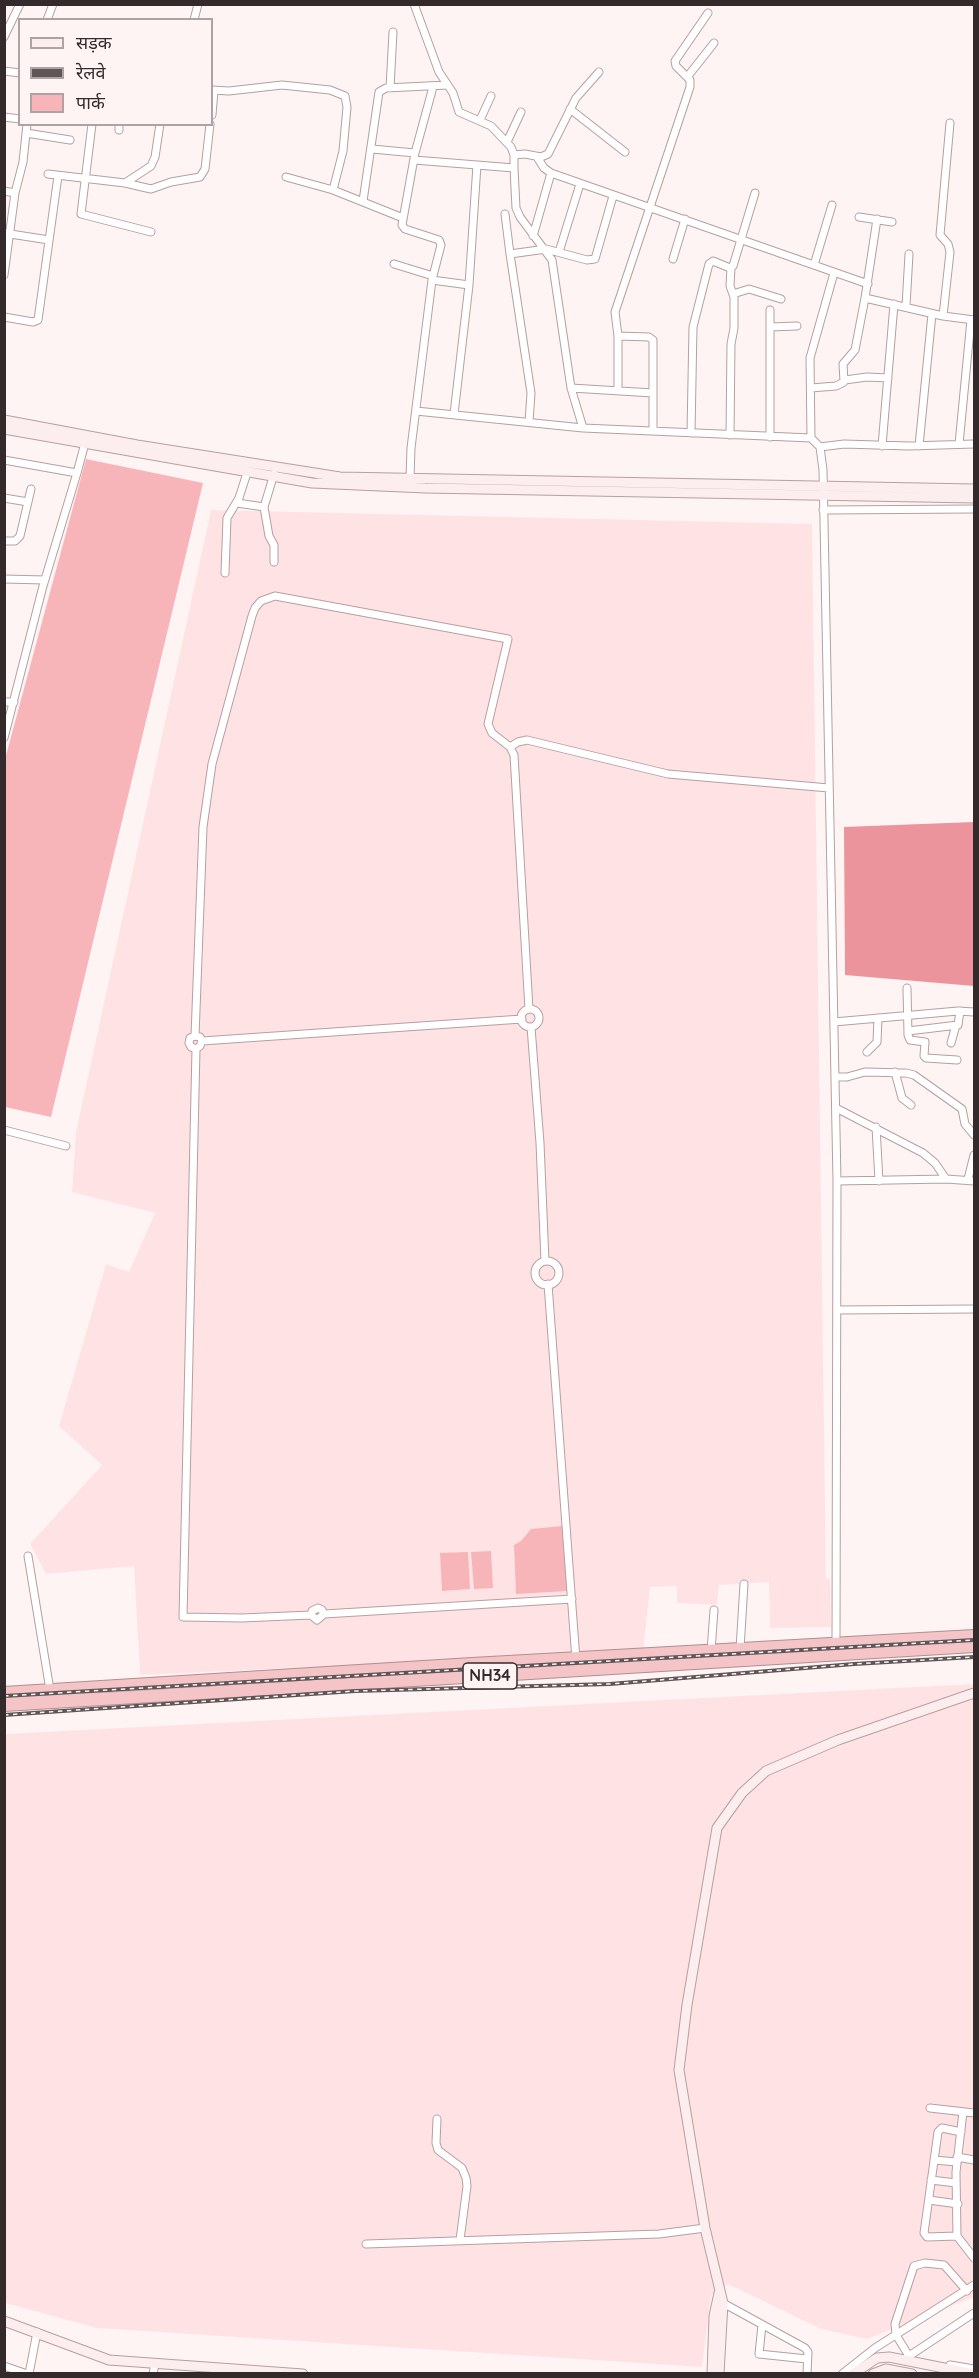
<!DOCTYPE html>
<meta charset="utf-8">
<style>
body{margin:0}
#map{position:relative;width:979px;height:2378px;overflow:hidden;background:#fff4f4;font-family:Quicksand,"Noto Sans Devanagari",sans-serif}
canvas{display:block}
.frame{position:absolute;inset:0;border:6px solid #342a2b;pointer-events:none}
.legend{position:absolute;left:18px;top:18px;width:195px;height:108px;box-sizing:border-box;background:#fff4f4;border:2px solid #aea3a4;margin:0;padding:8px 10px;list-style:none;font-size:18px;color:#342a2b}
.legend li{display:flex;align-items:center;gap:12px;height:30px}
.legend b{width:30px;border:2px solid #aea3a4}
</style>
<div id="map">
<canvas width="979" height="2378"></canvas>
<div class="frame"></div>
<ul class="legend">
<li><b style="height:8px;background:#fcedee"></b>सड़क</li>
<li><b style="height:8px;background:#5f5556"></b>रेलवे</li>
<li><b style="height:16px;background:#f8b5b9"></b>पार्क</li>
</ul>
</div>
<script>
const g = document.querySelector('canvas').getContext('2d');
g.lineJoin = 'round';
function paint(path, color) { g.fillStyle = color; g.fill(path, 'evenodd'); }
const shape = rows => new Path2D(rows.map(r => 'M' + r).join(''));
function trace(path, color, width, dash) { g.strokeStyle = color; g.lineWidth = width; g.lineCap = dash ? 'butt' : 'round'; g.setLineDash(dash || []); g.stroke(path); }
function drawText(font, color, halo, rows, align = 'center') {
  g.font = font + ' Quicksand,sans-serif'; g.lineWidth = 5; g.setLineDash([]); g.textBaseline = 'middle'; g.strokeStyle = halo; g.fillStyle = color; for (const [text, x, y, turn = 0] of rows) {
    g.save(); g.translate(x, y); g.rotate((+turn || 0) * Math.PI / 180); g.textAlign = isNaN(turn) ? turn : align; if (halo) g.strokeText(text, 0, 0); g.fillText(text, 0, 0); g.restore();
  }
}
const built = shape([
 [211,510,812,524,826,1579,830,1579,831,1627,770,1628,769,1582,719,1585,717,1605,677,1603,677,1586,650,1587,643,1652,140,1675,134,1566,46,1574,30,1544,102,1465,59,1426,106,1264,129,1272,155,1213,72,1192,76,1132],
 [974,1684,974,2297,867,2339,821,2329,728,2284,711,2295,702,2367,97,2328,5,2303,4,1734]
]);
const green = shape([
 [86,459,203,483,51,1117,5,1107,5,759],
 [562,1526,567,1591,516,1594,514,1545,521,1541,531,1529],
 [491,1551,493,1588,474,1589,471,1552],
 [468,1552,470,1589,442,1591,440,1553]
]);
const forest = shape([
 [974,822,974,986,845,975,844,827]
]);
const street = shape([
 [414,4,439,72,453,93,459,112,491,126,511,147,514,155,514,168],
 [47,20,53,4],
 [194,20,198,4],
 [4,37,20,4],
 [4,71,20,73],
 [688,76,714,43],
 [390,88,393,32],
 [212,90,229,91,282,85,330,90,345,96,347,107,343,151,333,190],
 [570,109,625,152],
 [212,115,214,91],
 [4,117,20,119],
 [480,120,491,96],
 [92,124,81,214,151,232],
 [119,130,119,124],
 [26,133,70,140],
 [507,142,521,112],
 [372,149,415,153],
 [514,155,525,154,541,157,548,154,576,98,599,72],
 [537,157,544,168,551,173],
 [414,160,477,165],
 [48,174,125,183,151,189,171,182,200,177,205,169,210,124],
 [286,177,333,190,403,218],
 [125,183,151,166,155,157,160,124],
 [4,191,15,193,4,275],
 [15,193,23,162,27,124],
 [363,201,379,92,386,88,447,85],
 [505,214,510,254],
 [859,217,892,222],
 [877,219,865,298,943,316,974,320],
 [4,233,49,240],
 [533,236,551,173,868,284],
 [559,252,580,184],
 [673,259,685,219],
 [394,264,433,276],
 [814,265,832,205],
 [432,280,469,285,454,414],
 [469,285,477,165,514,168,516,208,520,217,552,260,571,388,583,428],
 [733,294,749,289,781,299],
 [906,306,909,254],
 [770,310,770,327],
 [943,316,950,252,948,244,940,235,950,123],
 [4,317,33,322,38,320,58,176],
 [618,336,649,337,653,340,653,431],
 [845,380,867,377,888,378],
 [571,388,653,393],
 [811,388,836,386,844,382,843,364,855,350,865,298],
 [618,391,618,336,615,312,690,87,690,80,676,66,675,61,708,13],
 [416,411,583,428,811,438,820,447],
 [529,422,531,393,510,254,546,249,587,260,595,259,613,196],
 [691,433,693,327,709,264,713,261,730,268,733,266,755,193],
 [730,435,731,344,734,328,734,297,730,286,731,268],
 [770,437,770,327,797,326],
 [811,438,810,358,834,273],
 [959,444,971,320],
 [882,446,894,304],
 [919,446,932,314],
 [4,460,77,473,43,586,4,738],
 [77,473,85,443],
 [410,478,411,448,432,280,441,245,439,240,405,229,402,225,415,153,433,87],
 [4,498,28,502],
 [237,503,264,507],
 [823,510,974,509],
 [4,541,15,541,20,536,31,489],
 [274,562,274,545,269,536,264,507,274,474],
 [225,573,227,518,239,498,247,473],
 [4,579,45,580],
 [4,702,14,702],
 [510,747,518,742,527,740,668,774,829,788],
 [907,988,908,1035,910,1040,925,1042,924,1056,926,1058,957,1060],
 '521 1018a9 9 0 1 1 18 0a9 9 0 1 1-18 0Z',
 [834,1022,958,1011,974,1012],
 [531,1027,540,1143,545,1261],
 [908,1031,958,1025,960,1011],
 [195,1036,203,827,212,764,252,616,255,608,261,601,275,596,508,639,488,724,492,733,510,747,514,755,529,1009],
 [202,1041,200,1046,196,1049,191,1047,189,1043,190,1038,195,1036,200,1037,202,1041,522,1019],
 [951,1043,956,1025],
 [196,1049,183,1617,242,1618,311,1615,317,1620,324,1614,322,1610,318,1608,312,1611,311,1615],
 [867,1052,877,1042,878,1018],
 [895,1072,902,1098,911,1105],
 [835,1077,847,1077,865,1072,906,1073,914,1075,962,1109,965,1124,974,1135],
 [836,1108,923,1153,935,1163,946,1179],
 [876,1127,879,1181],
 [4,1130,66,1146],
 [968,1179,974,1155],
 [837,1181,946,1179,974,1181],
 '535 1273a12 12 0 1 1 24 0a12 12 0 1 1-24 0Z',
 [548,1284,576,1660],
 [837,1310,974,1309],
 [28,1556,50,1690],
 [324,1614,572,1599],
 [836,1644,837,1181,823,470,820,447,844,444,909,446,974,444],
 [740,1649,744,1584],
 [711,1651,714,1610],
 [930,2108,974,2113],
 [963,2112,956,2172,957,2236,974,2258],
 [437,2119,436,2143,438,2150,462,2168,466,2178,467,2186,460,2240],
 [957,2157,974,2160],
 [934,2160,957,2162],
 [931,2180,956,2183],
 [929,2200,958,2204],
 [957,2236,927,2237,924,2233,938,2132,942,2128,961,2132],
 [366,2244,659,2234,705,2228],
 [723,2303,805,2348,808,2352,807,2374],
 [762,2325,759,2354,807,2359],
 [909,2356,896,2335,895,2324,914,2266,925,2263,944,2265,967,2291],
 [906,2358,974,2313],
 [950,2365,974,2369],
 [4,2366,27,2374],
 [29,2374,37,2332],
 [153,2374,155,2364],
 [842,2374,875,2348,974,2285]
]);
const secondary = shape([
 [4,420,137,445,340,477,974,489],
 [4,429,312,483,425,488,974,498],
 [4,2321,109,2360,303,2374],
 [712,2374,714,2316,719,2293],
 [719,2374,723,2303,705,2228,679,2070,687,2005,717,1828,742,1793,766,1771,838,1740,974,1693],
 [853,2374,877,2358,889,2357,974,2374],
 [873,2374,886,2369,912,2374]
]);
const highway = shape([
 [4,1693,472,1664,974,1636],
 [4,1705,974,1646]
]);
const rail = shape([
 [4,1696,974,1640],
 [4,1715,355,1691,610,1684,854,1664,974,1657]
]);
const shields = [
 [490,1676,54]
];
const shieldNames = [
 ["NH34",490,1676]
];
paint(built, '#ffe3e4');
paint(green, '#f8b5b9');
paint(forest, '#ec949b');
trace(street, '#b79fa0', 9);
trace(secondary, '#b79fa0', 11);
trace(highway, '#b18e90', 14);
trace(street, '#fff', 7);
trace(secondary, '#fcedee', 9);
trace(highway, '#f4c4c6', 12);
trace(rail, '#5f5556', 4);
trace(rail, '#fff4f4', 1.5, [4.5]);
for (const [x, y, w] of shields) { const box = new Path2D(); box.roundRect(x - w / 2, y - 13, w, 26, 4.5); g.fillStyle = '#fff4f4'; g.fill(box); trace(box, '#342a2b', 1.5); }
drawText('bold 16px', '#342a2b', null, shieldNames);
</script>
